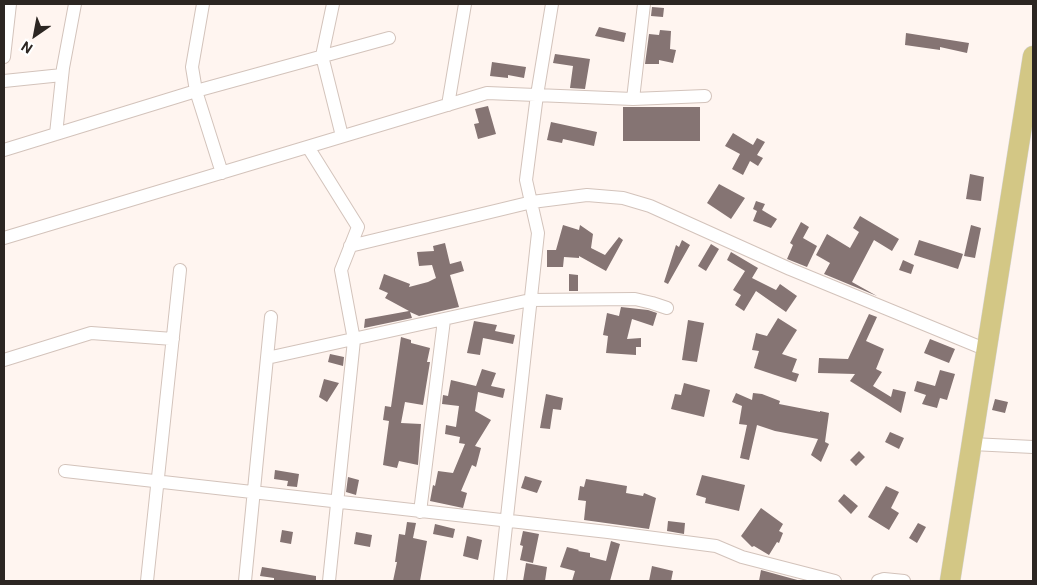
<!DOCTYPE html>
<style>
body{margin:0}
#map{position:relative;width:1037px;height:585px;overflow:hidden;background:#fff5f0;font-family:Roboto,sans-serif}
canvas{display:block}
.frame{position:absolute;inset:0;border:5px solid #2c2622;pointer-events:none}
.north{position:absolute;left:10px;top:10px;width:50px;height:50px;-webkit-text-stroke:4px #fff;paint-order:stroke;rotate:213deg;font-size:14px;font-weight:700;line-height:20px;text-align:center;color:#2c2622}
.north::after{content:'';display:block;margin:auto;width:18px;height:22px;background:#2c2622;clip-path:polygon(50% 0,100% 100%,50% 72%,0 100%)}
</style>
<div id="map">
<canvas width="1037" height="585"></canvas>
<div class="frame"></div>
<div class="north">N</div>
</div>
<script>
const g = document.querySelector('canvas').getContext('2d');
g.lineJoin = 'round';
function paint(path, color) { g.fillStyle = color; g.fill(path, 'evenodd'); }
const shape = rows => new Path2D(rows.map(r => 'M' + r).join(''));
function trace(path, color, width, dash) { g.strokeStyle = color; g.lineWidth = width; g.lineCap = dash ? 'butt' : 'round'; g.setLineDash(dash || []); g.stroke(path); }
const building = shape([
 [652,7,664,8,663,17,651,16],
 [599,27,626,33,624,42,595,36],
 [660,30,671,31,670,49,676,50,673,63,659,60,659,64,645,64,649,34,659,35],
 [906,33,969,43,967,53,940,47,940,50,905,45],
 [555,54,590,59,585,89,570,88,573,66,553,63],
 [492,62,526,67,524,78,508,75,508,78,490,76],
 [488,106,496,134,478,139,474,124,479,123,475,109],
 [623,107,700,107,700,141,623,141],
 [551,122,597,132,594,146,563,139,562,143,547,140],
 [733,133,753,145,757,138,765,142,757,155,763,158,758,166,750,161,743,175,732,169,740,154,725,146],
 [970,174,984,177,981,201,966,199],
 [719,184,745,198,731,219,707,203],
 [756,201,765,204,762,210,777,219,771,228,753,221,757,211,753,209],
 [860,216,899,239,892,251,874,240,852,282,877,296,824,274,830,263,816,255,827,234,850,248,859,232,853,228],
 [801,222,809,227,803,238,817,246,807,267,787,259,793,245,790,243],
 [563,225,579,230,580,225,593,234,591,248,605,255,619,237,623,240,606,271,579,256,579,258,564,257,563,267,547,267,547,250,556,250],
 [971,225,981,228,975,258,964,256],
 [682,240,690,245,668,284,664,282,676,245,679,247],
 [919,240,963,254,958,269,914,255],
 [445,243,450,264,461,261,464,271,450,275,459,307,419,316,410,312,412,318,364,328,365,319,409,311,385,298,388,293,379,289,384,274,410,284,409,287,428,282,436,278,432,265,419,266,417,252,434,251,433,246],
 [711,244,719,249,706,271,698,266],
 [731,252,758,268,752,278,776,290,780,284,797,296,786,312,756,291,744,311,735,305,741,295,733,290,745,271,727,260],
 [903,260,914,265,911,274,899,270],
 [569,274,578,275,578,291,569,291],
 [621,307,648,310,657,313,653,326,632,319,627,339,641,338,641,347,636,347,636,355,606,353,608,336,603,335,607,313,619,316],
 [869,314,877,317,866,341,884,349,876,369,882,372,873,386,891,397,893,389,906,392,901,413,850,381,855,374,818,373,819,358,848,359],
 [778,318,797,330,782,354,797,359,792,372,799,374,796,382,754,368,759,351,752,350,756,333,767,336],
 [688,320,704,323,697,362,682,360],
 [474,321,497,325,495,331,515,335,513,344,483,338,480,355,467,353],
 [401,337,411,340,411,343,430,348,427,362,430,362,423,405,405,402,401,423,421,424,418,465,399,461,397,468,383,465,389,421,383,420,385,406,391,407],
 [930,339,955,349,949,363,924,353],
 [330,354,344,357,343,366,328,362],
 [482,369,496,373,491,386,505,389,503,398,478,392,475,411,491,420,475,446,481,448,476,467,472,465,461,491,467,493,463,508,430,501,433,485,435,486,438,471,453,473,465,444,459,443,460,437,445,434,446,425,456,427,459,406,442,404,443,395,448,396,451,380,476,386],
 [940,370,955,374,947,400,940,398,937,408,922,404,926,395,914,391,917,381,935,386],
 [324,379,339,383,327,402,319,397],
 [684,383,710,390,704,417,671,409,675,394,681,395],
 [736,393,752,400,753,393,762,394,780,401,779,404,820,412,820,411,829,413,825,442,829,444,821,462,811,455,818,439,775,431,757,425,749,460,740,458,747,425,739,424,742,406,732,402],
 [546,394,563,398,561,410,553,409,550,429,540,428],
 [995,399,1008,402,1005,413,992,410],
 [890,432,904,438,899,449,885,442],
 [859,451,865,457,856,466,850,460],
 [275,470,299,474,297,487,287,486,288,481,274,479],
 [702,475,745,485,739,511,705,503,706,498,696,495],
 [525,476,542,481,537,493,521,488],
 [348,477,359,480,356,495,346,492],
 [586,479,627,486,626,493,643,496,644,493,656,498,649,529,584,520,586,501,578,500,580,486,584,487],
 [886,486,899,492,891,508,899,513,889,530,868,517],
 [844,494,858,506,851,514,838,501],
 [761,508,783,524,779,531,783,533,779,543,777,542,769,555,754,546,752,547,741,536],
 [668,521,685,523,684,534,667,531],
 [407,522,416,523,413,538,427,541,420,581,393,581,397,562,395,562,399,534,405,535],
 [918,523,926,527,917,543,909,538],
 [435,524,455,529,453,538,433,534],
 [282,530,293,532,291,544,280,542],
 [523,531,539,534,533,563,520,560,523,546,520,545],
 [356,532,372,535,370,547,354,544],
 [467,536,482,540,478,560,463,556],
 [611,541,620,544,610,581,572,581,575,571,560,567,567,547,579,550,578,551,590,553,590,557,606,561],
 [526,563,547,567,545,581,523,581],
 [652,566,673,571,671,581,649,581],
 [262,567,316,576,316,581,274,581,274,578,260,576],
 [761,570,801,581,759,581]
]);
const street = shape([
 [203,4,192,67,196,91,222,173],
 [333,4,322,56,342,136],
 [4,57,10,4],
 [4,81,62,75],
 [633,99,644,4],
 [448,105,465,4],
 [56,134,63,68,75,4],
 [308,147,358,227,341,270,354,340,329,581],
 [4,150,196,91,389,38],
 [4,238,487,93,633,99,705,96],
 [350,246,532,202,587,195,623,198,650,206,790,269,987,350],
 [267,358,530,300,635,299,652,303,667,308],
 [4,360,91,333,173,339],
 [972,444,1033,447],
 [65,471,608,532,716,546,742,557,835,581],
 [420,512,444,320],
 [147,581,180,270],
 [245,581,271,317],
 [500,581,538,233,526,180,537,95,552,4],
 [878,581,884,579,904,581]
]);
const primary = shape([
 [950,581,1033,56]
]);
paint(building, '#857473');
trace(street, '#d3c3bb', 14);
trace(primary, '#d5d4d3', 21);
trace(street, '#fff', 12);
trace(primary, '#d3c785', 20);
</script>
